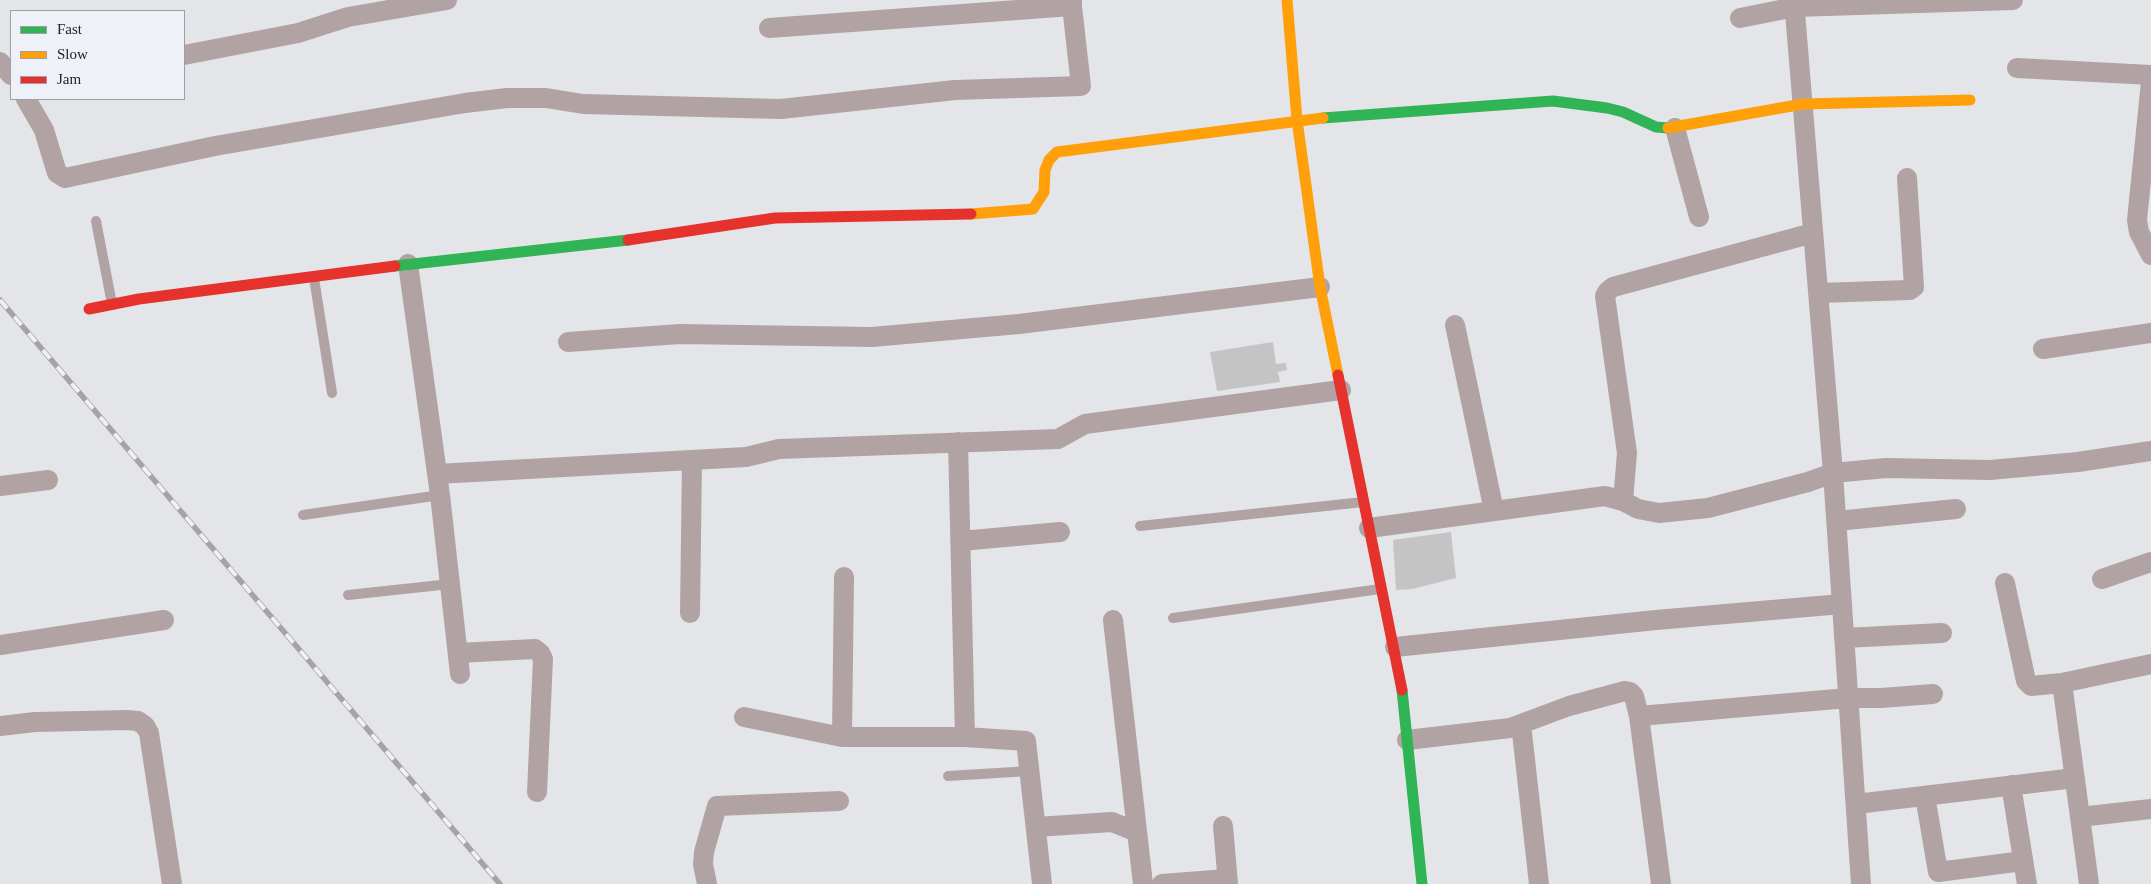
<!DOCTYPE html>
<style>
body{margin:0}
#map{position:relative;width:2151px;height:884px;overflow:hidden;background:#e4e5e9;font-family:Georgia,serif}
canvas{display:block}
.legend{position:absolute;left:10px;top:10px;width:175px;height:90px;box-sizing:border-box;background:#eff1f8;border:1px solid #9d9fa4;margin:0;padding:6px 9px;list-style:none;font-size:15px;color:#222326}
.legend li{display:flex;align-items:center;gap:10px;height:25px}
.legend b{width:25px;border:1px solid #9d9fa4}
</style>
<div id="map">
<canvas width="2151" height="884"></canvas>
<ul class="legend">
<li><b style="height:6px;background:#30b455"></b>Fast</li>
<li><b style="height:6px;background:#ff9f0a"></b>Slow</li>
<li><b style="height:6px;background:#e5322d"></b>Jam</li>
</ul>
</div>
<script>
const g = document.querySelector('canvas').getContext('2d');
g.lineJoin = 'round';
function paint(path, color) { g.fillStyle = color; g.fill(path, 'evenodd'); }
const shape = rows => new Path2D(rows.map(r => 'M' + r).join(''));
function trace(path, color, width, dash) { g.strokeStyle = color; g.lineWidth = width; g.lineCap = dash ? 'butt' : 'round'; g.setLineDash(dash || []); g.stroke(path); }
const building = shape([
 [1273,342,1276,364,1286,363,1287,370,1278,372,1280,382,1217,391,1210,352],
 [1451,532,1456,578,1412,589,1396,590,1393,540]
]);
const lane = shape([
 [96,221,112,304],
 [314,278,332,393],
 [303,515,440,495],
 [1140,526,1363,502],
 [348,595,450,584],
 [1173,618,1380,589],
 [948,776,1030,771]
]);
const street = shape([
 [1794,0,1833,473,1861,884],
 [1740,18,1795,7,2013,0],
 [769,28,1072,6,1072,0],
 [184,55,298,33,348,17,447,0],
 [0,62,11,75],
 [2017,68,2151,75],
 [2151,82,2137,220,2139,232,2151,255],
 [26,99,44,130,57,173,65,178,215,146,465,103,507,98,546,98,583,104,781,109,955,90,1081,86,1072,6],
 [1675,128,1699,217],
 [408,264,440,495,460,674],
 [1818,293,1910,290,1914,287,1907,178],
 [1455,325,1494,511],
 [568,342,680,334,872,337,1019,324,1320,287],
 [2043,349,2151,333],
 [437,474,746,457,779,449,1058,439,1085,424,1341,390],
 [0,486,48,480],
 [1623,501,1627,453,1605,296,1608,291,1613,287,1813,233],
 [1837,521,1956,509],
 [1369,528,1605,496,1623,501,1638,509,1659,513,1708,508,1808,482,1833,473,1886,468,1990,470,2078,462,2151,451],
 [961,541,1060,532],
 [2102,579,2151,562],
 [2005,583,2026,681,2031,686,2062,683,2151,664],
 [690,613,692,460],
 [1113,620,1143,884],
 [1844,638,1942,633],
 [0,645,164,620],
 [1395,647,1656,620,1842,604],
 [458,653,535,649,540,653,543,659,537,792],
 [2062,683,2089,884],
 [1639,716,1848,698,1881,698,1933,694],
 [744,717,842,737,965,737,958,442],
 [1521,724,1539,884],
 [0,726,35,722,127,720,138,721,145,726,149,733,172,884],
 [842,737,844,577],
 [965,737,1026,741,1042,884],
 [1407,740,1510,728,1569,706,1625,691,1630,692,1634,696,1639,716,1661,884],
 [2011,785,2027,884],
 [1925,796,1938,872,2023,861],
 [1856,804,2075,778],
 [2080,817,2151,809],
 [1223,826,1228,884],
 [1036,827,1112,822,1137,832],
 [707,884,703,864,704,852,717,806,839,801],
 [1162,884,1227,879]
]);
const fast = shape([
 [1323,118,1553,101,1607,108,1623,112,1656,127,1668,128],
 [395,266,628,240],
 [1402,690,1422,884]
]);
const slow = shape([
 [1287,0,1297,120,1320,287,1338,375],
 [1668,128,1803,104,1970,100],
 [971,214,1033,209,1044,192,1045,170,1049,160,1057,152,1323,118]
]);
const jam = shape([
 [628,240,775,218,971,214],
 [89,309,139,299,395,266],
 [1338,375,1402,690]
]);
const rail = shape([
 [0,300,500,884]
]);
paint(building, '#c5c4c5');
trace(lane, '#b1a3a3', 10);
trace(street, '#b1a3a3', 20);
trace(fast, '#30b455', 11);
trace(slow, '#ff9f0a', 11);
trace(jam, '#e5322d', 11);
trace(rail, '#a8a2a3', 5.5);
trace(rail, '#eff1f8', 4, [11]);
</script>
